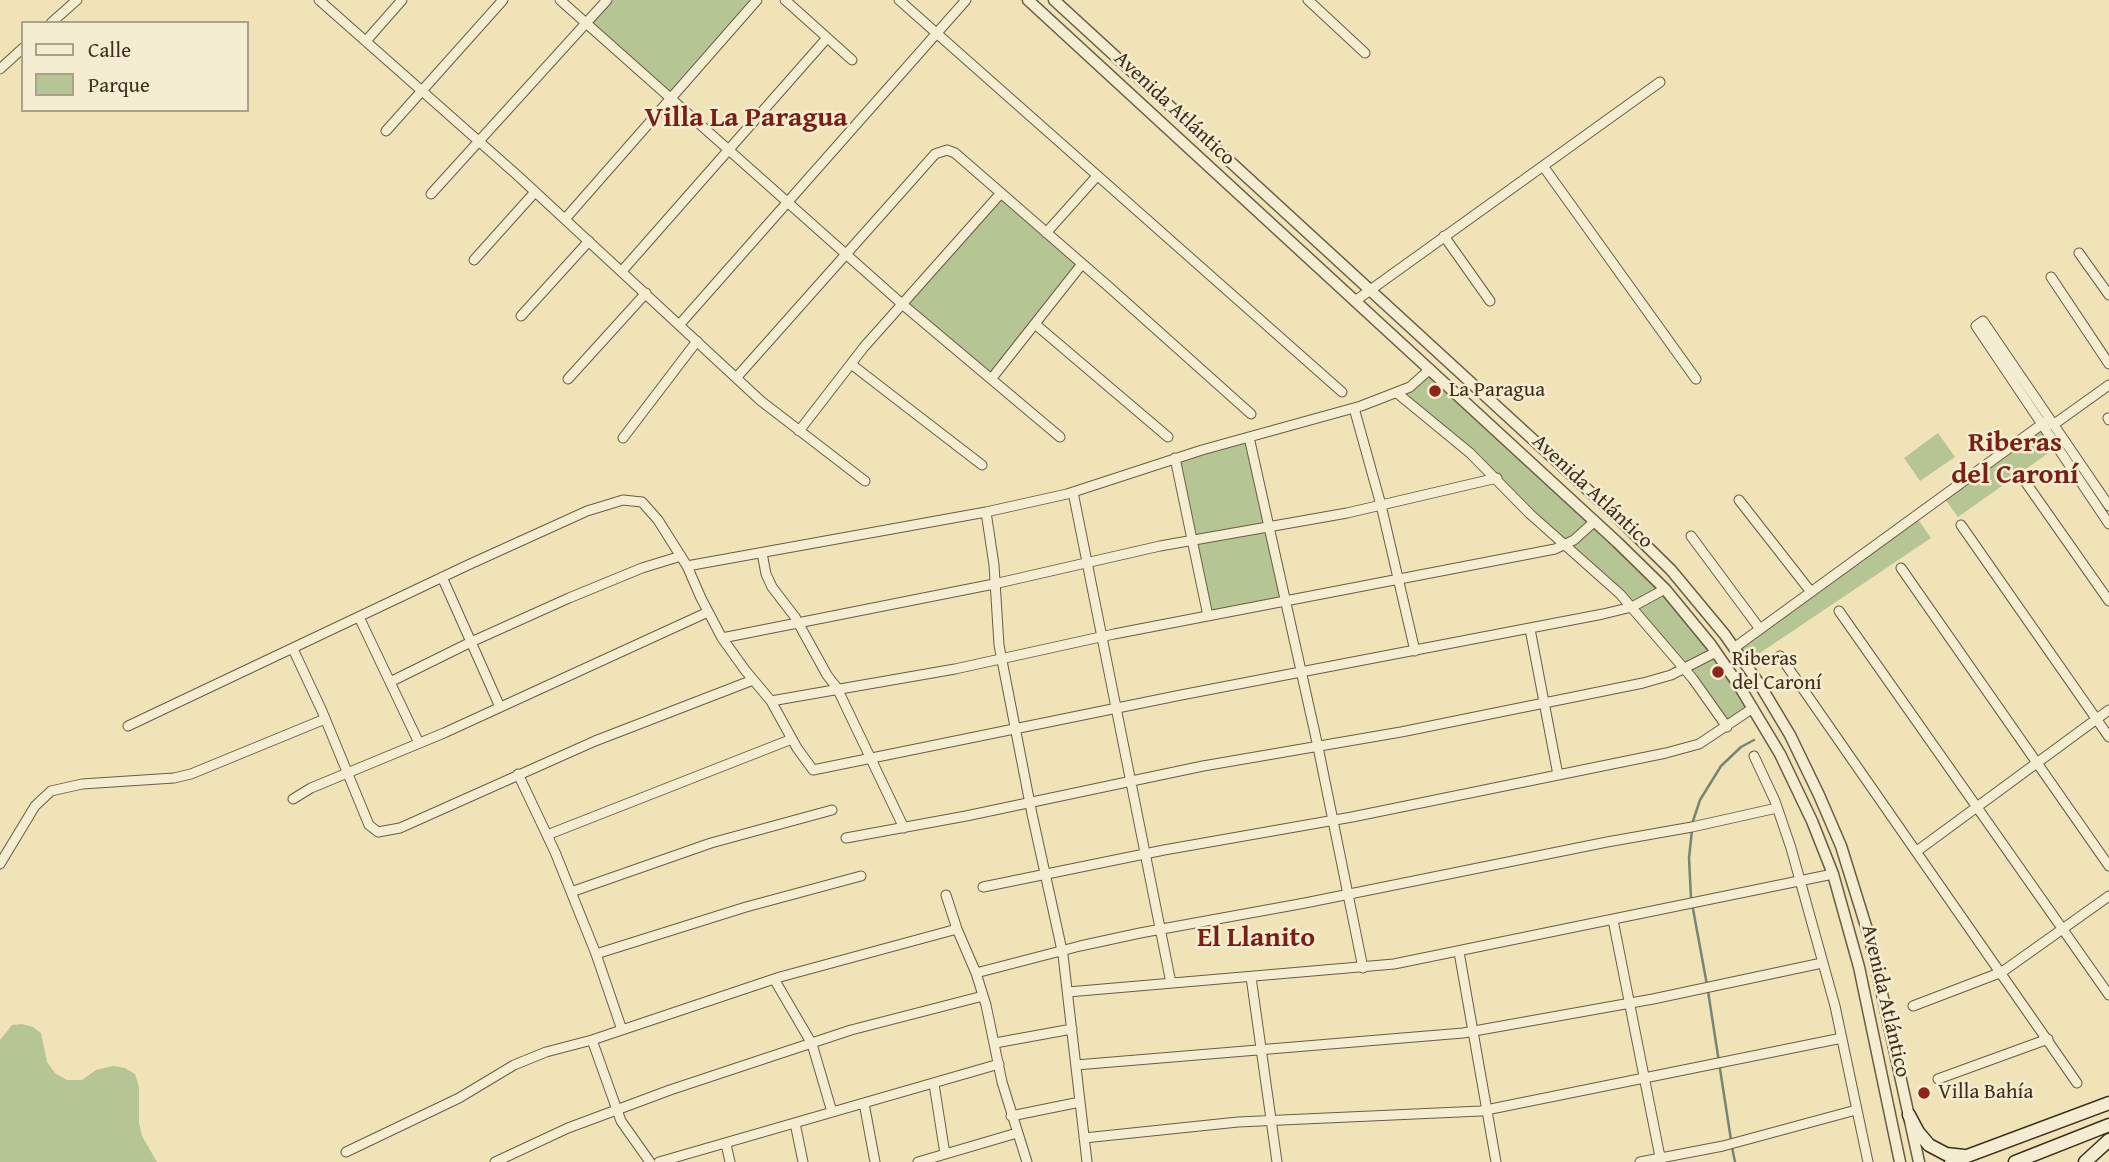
<!DOCTYPE html>
<meta charset="utf-8">
<style>
body{margin:0}
#map{position:relative;width:2109px;height:1162px;overflow:hidden;background:#f0e3b8;font-family:"Gentium Book Plus",serif}
canvas{display:block}
.legend{position:absolute;left:21px;top:21px;width:228px;height:91px;box-sizing:border-box;background:#f5edd1;border:2px solid #aca189;margin:0;padding:9px 12px;list-style:none;font-size:21px;color:#3e2f1d}
.legend li{display:flex;align-items:center;gap:14px;height:35px}
.legend b{width:35px;border:2px solid #aca189}
</style>
<div id="map">
<canvas width="2109" height="1162"></canvas>
<ul class="legend">
<li><b style="height:9px;background:#f5edd1"></b>Calle</li>
<li><b style="height:19px;background:#b5c593"></b>Parque</li>
</ul>
</div>
<script>
const g = document.querySelector('canvas').getContext('2d');
g.lineJoin = 'round';
function paint(path, color) { g.fillStyle = color; g.fill(path, 'evenodd'); }
const shape = rows => new Path2D(rows.map(r => 'M' + r).join(''));
function trace(path, color, width, dash) { g.strokeStyle = color; g.lineWidth = width; g.lineCap = dash ? 'butt' : 'round'; g.setLineDash(dash || []); g.stroke(path); }
function drawText(font, color, halo, rows, align = 'center') {
  g.font = font + ' "Gentium Book Plus",serif'; g.lineWidth = 5; g.setLineDash([]); g.textBaseline = 'middle'; g.strokeStyle = halo; g.fillStyle = color; for (const [text, x, y, turn = 0] of rows) {
    g.save(); g.translate(x, y); g.rotate((+turn || 0) * Math.PI / 180); g.textAlign = isNaN(turn) ? turn : align; if (halo) g.strokeText(text, 0, 0); g.fillText(text, 0, 0); g.restore();
  }
}
const green = shape([
 [607,0,757,0,672,99,587,24],
 [1001,193,1082,264,992,378,902,304],
 [1430,369,1665,589,1753,708,1727,727,1639,614,1501,482,1397,393],
 [2042,424,2057,447,1958,517,1942,495],
 [1938,433,1955,457,1920,481,1904,458],
 [1249,437,1284,601,1208,616,1175,458],
 [1915,515,1931,538,1745,663,1734,648],
 [22,1024,33,1027,41,1033,47,1062,55,1073,67,1080,82,1080,96,1070,113,1066,125,1068,135,1074,139,1087,139,1123,142,1136,157,1162,0,1162,0,1040,12,1025]
]);
const stream = shape([
 [1707,985,1691,898,1689,858,1693,821,1700,800,1721,766,1741,747,1754,740],
 [1708,991,1731,1140],
 [1732,1147,1735,1162]
]);
const minor = shape([
 [319,0,517,175,761,401,865,481],
 [560,0,902,304,1060,437],
 [785,0,852,60],
 [899,0,1342,392],
 [1308,0,1365,53],
 [51,23,77,0],
 [366,41,402,0],
 [0,69,23,48],
 [386,131,503,0],
 [1543,166,1696,379],
 [431,194,607,0],
 [565,219,757,0],
 [1046,233,1097,176],
 [1444,236,1490,301],
 [2079,253,2109,295],
 [474,260,535,192],
 [622,271,827,38],
 [2051,277,2109,364],
 [1355,301,1660,82],
 [521,316,589,241],
 [680,324,966,0],
 [1035,324,1168,437],
 [851,364,982,465],
 [736,378,935,154,947,150,955,153,1109,287,1251,414],
 [992,378,1082,264],
 [568,379,646,293],
 [1397,393,1470,453,1530,514,1620,594,1693,679,1727,727],
 [1354,408,1381,505,1415,651],
 [2108,418,2109,420],
 [2053,425,2109,385],
 [799,431,864,347,1001,193],
 [1249,437,1318,747,1363,968],
 [623,438,697,341],
 [1175,458,1208,616],
 [2024,480,2109,601],
 [1073,492,1171,983],
 [1739,500,1811,592],
 [2109,506,1983,321,1976,326,2109,524],
 [986,512,994,565,999,645,1032,814,1063,955,1087,1162],
 [1961,525,2109,737],
 [1691,536,1760,629],
 [762,553,766,574,772,587,795,617,827,675,837,688,904,828],
 [687,566,986,512,1067,494,1202,450,1361,406,1410,387,1430,369],
 [1901,568,2109,866],
 [442,577,500,707],
 [1839,611,2109,995],
 [359,617,419,743],
 [1530,629,1558,775],
 [722,638,994,584,1160,546,1347,513,1497,478],
 [1734,648,2045,422],
 [293,649,322,711,369,825,378,832,400,828,595,741,753,680],
 [1780,656,2077,1083],
 [390,682,471,642,569,598,642,568,681,556],
 [771,701,955,669,1114,634,1555,549,1574,540,1595,521],
 [128,726,468,565,587,511,623,500,642,502,658,520,687,566,701,598,722,638,745,670,771,701,797,748,813,770,1181,695,1603,614,1632,607,1665,589],
 [1754,756,1775,801,1791,848,1835,1006,1868,1162],
 [518,774,555,852,596,954,622,1030],
 [293,799,311,788,444,733,708,612],
 [547,835,792,739],
 [846,838,966,816,1203,766,1401,732,1643,683,1671,675,1716,652],
 [1917,851,2109,710],
 [0,864,35,806,51,791,82,784,174,778,191,774,325,719],
 [983,887,1164,850,1352,817,1666,753,1699,744,1753,708],
 [571,892,711,843,832,810],
 [946,895,957,929,976,973,986,1005,1002,1082,1027,1162],
 [1613,920,1661,1162],
 [1459,952,1496,1162],
 [596,954,746,907,861,876],
 [976,973,1080,946,1140,933,1305,903,1607,842,1692,827,1777,808],
 [1251,977,1277,1162],
 [774,979,812,1044,832,1112],
 [1068,992,1394,964,1833,874],
 [1913,1006,2002,972,2109,896],
 [592,1040,621,1121,650,1162],
 [995,1043,1072,1029],
 [1076,1065,1463,1033,1653,999,1822,963],
 [1938,1079,2048,1039],
 [934,1084,945,1154],
 [864,1103,875,1162],
 [1011,1116,1080,1102],
 [795,1123,803,1162],
 [1084,1138,1238,1122,1481,1111,1842,1038],
 [726,1144,730,1162],
 [346,1152,459,1098,514,1065,546,1052,592,1040,780,977,957,929],
 [495,1162,568,1128,670,1090,851,1030,983,996],
 [659,1162,999,1064],
 [918,1162,1017,1133],
 [1640,1162,1723,1146,1856,1110]
]);
const tertiary = shape([
 [1028,0,1617,542,1665,589,1711,645,1738,684,1780,754,1812,821,1833,874,1859,967,1900,1162],
 [1054,0,1613,513,1671,570,1725,635,1760,685,1790,735,1819,795,1841,846,1870,939,1919,1162]
]);
const secondary = shape([
 [1909,1115,1918,1132,1929,1145,1946,1154,1964,1156],
 [1951,1162,2109,1103],
 [2015,1162,2109,1125],
 [2085,1162,2109,1140]
]);
const markers = [
 [1435,391,7,"#8f2418"],
 [1718,672,7,"#8f2418"],
 [1924,1093,7,"#8f2418"]
];
const streetNames = [
 ["Avenida Atlántico",1174,109,43],
 ["Avenida Atlántico",1592,492,43],
 ["Avenida Atlántico",1885,1001,77]
];
const poiNames = [
 ["La Paragua",1449,391],
 ["Riberas",1732,660],
 ["del Caroní",1732,684],
 ["Villa Bahía",1938,1093]
];
const districtNames = [
 ["Villa La Paragua",746,119],
 ["Riberas",2015,444],
 ["del Caroní",2015,476],
 ["El Llanito",1256,939]
];
paint(green, '#b5c593');
trace(stream, '#758576', 2.5);
trace(minor, '#6a5c44', 11);
trace(tertiary, '#6a5c44', 13);
trace(secondary, '#3e2f1d', 15);
trace(minor, '#f5edd1', 9);
trace(tertiary, '#f5edd1', 10);
trace(secondary, '#f5edd1', 12);
for (const [x, y, r, color] of markers) { const dot = new Path2D(); dot.arc(x, y, r, 0, 2 * Math.PI); g.fillStyle = color; g.fill(dot); trace(dot, '#f5edd1', 2.5); }
drawText('21px', '#3e2f1d', '#f5edd1', streetNames);
drawText('21px', '#3e2f1d', '#f5edd1', poiNames, 'left');
drawText('bold 28px', '#7a1f14', '#f5edd1', districtNames);
</script>
